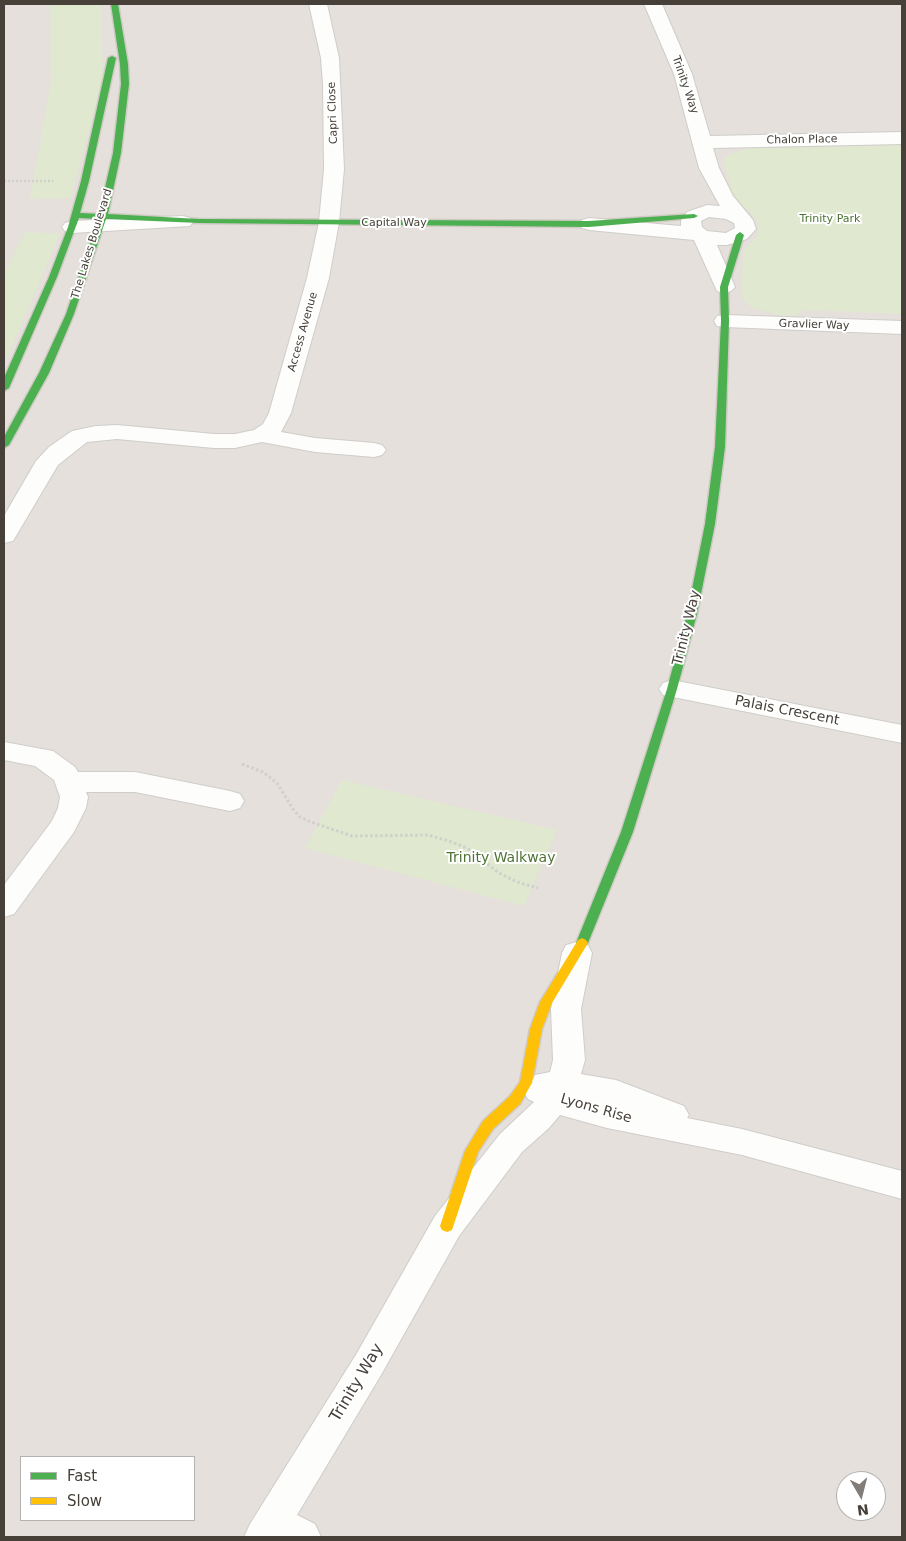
<!DOCTYPE html>
<style>
body{margin:0}
#map{position:relative;width:906px;height:1541px;overflow:hidden;background:#f1efec;font-family:"DejaVu Sans",sans-serif}
canvas{display:block}
.frame{position:absolute;inset:0;border:5px solid #464039;pointer-events:none}
.legend{position:absolute;left:20px;top:1456px;width:175px;height:65px;box-sizing:border-box;background:#fff;border:1px solid #b5b3b0;margin:0;padding:6px 9px;list-style:none;font-size:15px;color:#464039}
.legend li{display:flex;align-items:center;gap:10px;height:25px}
.legend b{width:25px;border:1px solid #b5b3b0}
.north{position:absolute;left:836px;top:1471px;width:50px;height:50px;box-sizing:border-box;background:#fff;border:1px solid #b5b3b0;border-radius:50%;rotate:172deg;font-size:14px;font-weight:700;line-height:20px;text-align:center;color:#464039}
.north::after{content:'';display:block;margin:auto;width:18px;height:22px;background:#827d78;clip-path:polygon(50% 0,100% 100%,50% 72%,0 100%)}
</style>
<div id="map">
<canvas width="906" height="1541"></canvas>
<div class="frame"></div>
<ul class="legend">
<li><b style="height:6px;background:#4caf50"></b>Fast</li>
<li><b style="height:6px;background:#ffc107"></b>Slow</li>
</ul>
<div class="north">N</div>
</div>
<script>
const g = document.querySelector('canvas').getContext('2d');
g.lineJoin = 'round';
function paint(path, color) { g.fillStyle = color; g.fill(path, 'evenodd'); }
const shape = rows => new Path2D(rows.map(r => 'M' + r).join(''));
function trace(path, color, width, dash) { g.strokeStyle = color; g.lineWidth = width; g.lineCap = dash ? 'butt' : 'round'; g.setLineDash(dash || []); g.stroke(path); }
function drawText(font, color, halo, rows, align = 'center') {
  g.font = font + ' "DejaVu Sans",sans-serif'; g.lineWidth = 4; g.setLineDash([]); g.textBaseline = 'middle'; g.strokeStyle = halo; g.fillStyle = color; for (const [text, x, y, turn = 0] of rows) {
    g.save(); g.translate(x, y); g.rotate((+turn || 0) * Math.PI / 180); g.textAlign = isNaN(turn) ? turn : align; if (halo) g.strokeText(text, 0, 0); g.fillText(text, 0, 0); g.restore();
  }
}
const residential = shape([
 [4,4,902,4,902,1537,4,1537],
 [21,1457,194,1457,194,1520,21,1520],
 [846,1481,876,1481,876,1511,846,1511]
]);
const green = shape([
 [50,4,101,4,103,77,71,198,30,199,51,82],
 [902,145,902,314,805,310,794,316,777,315,751,307,744,300,742,291,743,251,756,238,759,231,758,223,753,215,735,201,723,161,725,157,741,150,754,148],
 [25,232,60,234,4,365,4,275],
 [342,780,557,830,524,906,305,848]
]);
const pathFar1 = shape([
 [4,181,53,181]
]);
const path = shape([
 [242,764,263,772,277,783,293,809,300,817,311,822,352,836,428,835,449,841,467,848,499,873,517,882,538,888]
]);
const street = shape([
 [309,4,327,4,339,58,344,169,339,222,329,278,291,413,281,432,315,438,374,443,382,445,386,450,382,455,374,457,315,452,262,442,235,448,214,448,117,439,87,442,58,465,13,541,4,543,4,516,36,461,49,447,72,431,96,426,117,425,214,434,235,434,254,430,263,424,269,413,307,278,319,222,324,169,323,84,321,58,309,4],
 [644,4,662,4,692,74,710,136,902,132,902,144,713,148,719,168,733,196,753,220,756,229,747,239,727,245,717,245,735,287,731,291,724,293,717,291,694,240,589,230,582,228,579,224,582,220,589,218,681,226,681,221,687,212,707,205,720,206,699,168,674,74,644,4],
 [709,217,726,219,734,223,735,228,726,233,707,231,702,227,701,221,709,217],
 [183,216,190,218,193,222,190,226,72,233,65,231,62,227,65,223,72,221,183,216],
 [725,315,902,321,902,334,725,327,717,326,714,321,717,316,725,315],
 [672,680,902,725,902,743,663,695,659,689,663,683,672,680],
 [4,742,53,751,75,767,78,772,135,772,230,791,240,794,244,801,240,808,230,811,135,792,86,792,88,797,86,808,74,832,14,914,4,917,4,885,52,821,58,808,60,797,54,780,35,766,4,760,4,742],
 [577,942,588,945,592,953,581,1009,585,1060,581,1074,616,1080,684,1106,689,1115,687,1118,742,1129,902,1171,902,1199,742,1155,607,1128,560,1115,549,1128,522,1152,459,1236,381,1375,297,1515,315,1524,321,1537,244,1537,250,1524,357,1353,435,1216,500,1134,534,1102,528,1099,523,1090,528,1081,533,1079,535,1075,550,1072,553,1060,551,1009,562,953,566,945,577,942]
]);
const fast = shape([
 [111,4,118,4,128,64,129,84,121,153,108,214,199,219,589,221,694,214,698,216,694,218,589,227,199,223,106,219,74,314,49,373,9,445,4,448,4,437,39,373,66,314,98,219,79,218,57,277,9,388,4,391,4,378,49,277,68,227,81,181,108,58,112,56,116,58,89,181,80,213,99,214,113,153,121,84,120,64,111,4],
 [740,232,744,235,728,287,729,321,725,447,715,524,697,614,677,689,633,832,588,943,586,946,582,948,578,946,576,943,621,832,667,689,687,614,705,524,715,447,721,321,720,287,736,235,740,232]
]);
const slow = shape([
 [582,938,586,940,588,943,552,1003,542,1029,532,1083,520,1104,493,1129,478,1152,452,1230,447,1232,442,1230,440,1226,465,1151,483,1121,510,1096,520,1082,530,1029,540,1002,578,940,582,938]
]);
const farStreetnames = [
 ["Trinity Way",685,85,71],
 ["Capri Close",333,113,-92],
 ["Chalon Place",802,140,-1],
 ["Capital Way",394,223],
 ["The Lakes Boulevard",92,244,-73],
 ["Gravlier Way",814,325,2],
 ["Access Avenue",303,332,-74]
];
const farParknames = [
 ["Trinity Park",830,219]
];
const streetNames = [
 ["Trinity Way",687,628,-76],
 ["Palais Crescent",787,711,11],
 ["Lyons Rise",596,1109,16]
];
const parkNames = [
 ["Trinity Walkway",501,858]
];
const nearStreetnames = [
 ["Trinity Way",357,1383,-59]
];
paint(residential, '#e5e0db');
paint(green, '#e0e8cf');
trace(street, '#cfcdca', 2);
trace(fast, '#cfcbc4', 3);
trace(slow, '#cfcbc4', 3);
trace(pathFar1, '#d1cfcb', 2.5, [2, 2]);
trace(path, '#d1cfcb', 3, [2.5, 2.5]);
paint(street, '#fdfdfc');
paint(fast, '#4caf50');
paint(slow, '#ffc107');
drawText('11px', '#464039', '#fff', farStreetnames);
drawText('11px', '#4e7233', '#fff', farParknames);
drawText('14px', '#464039', '#fff', streetNames);
drawText('14px', '#4e7233', '#fff', parkNames);
drawText('16px', '#464039', '#fff', nearStreetnames);
</script>
